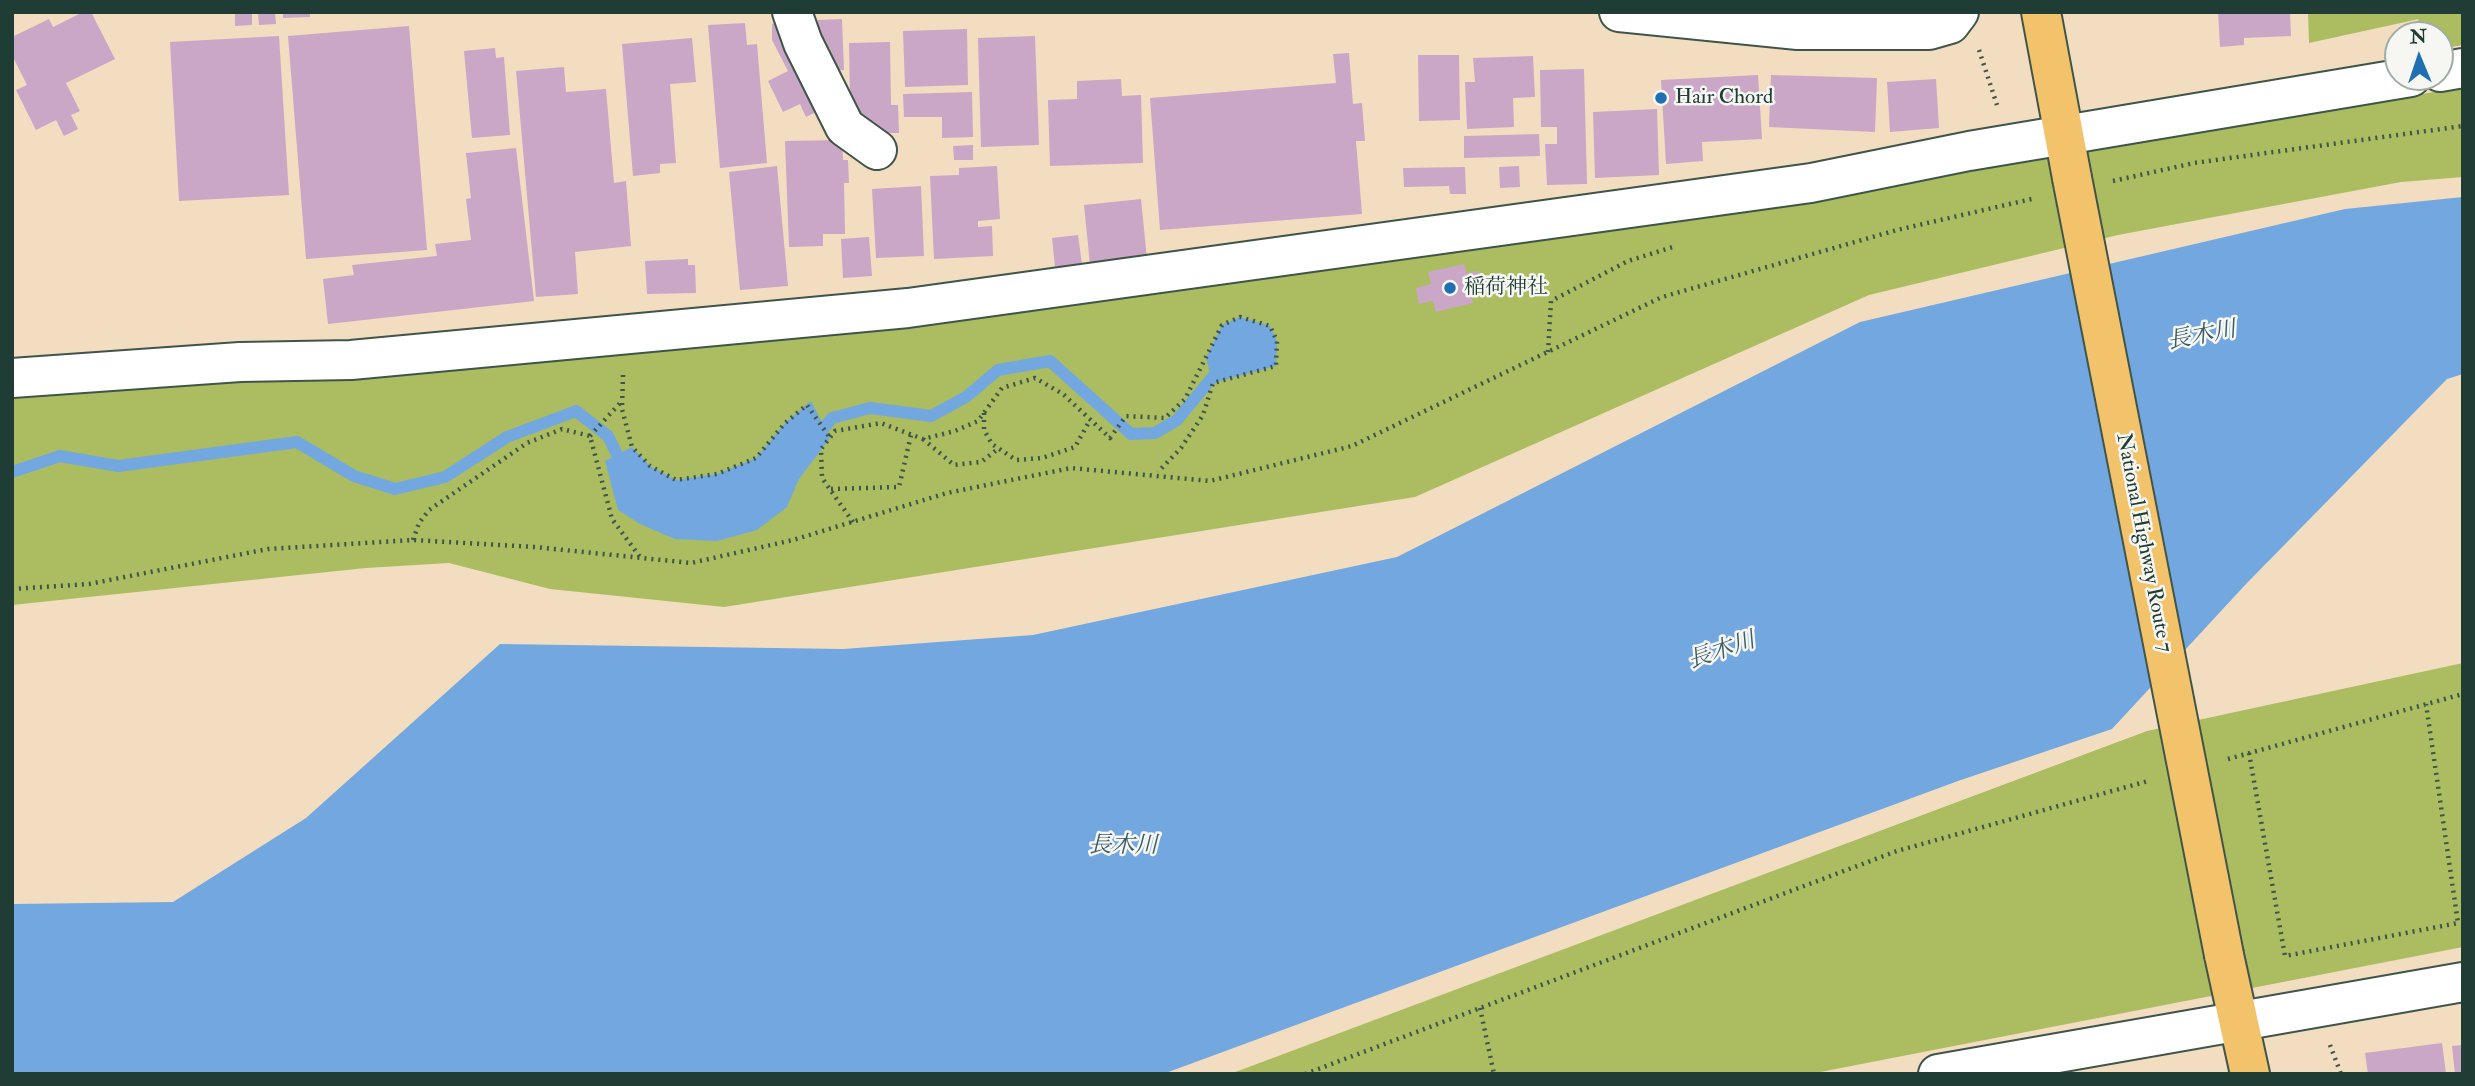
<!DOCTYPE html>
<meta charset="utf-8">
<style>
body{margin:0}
#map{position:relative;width:2475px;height:1086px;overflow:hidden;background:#f3ddc1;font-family:"IM FELL Double Pica",serif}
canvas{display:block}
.frame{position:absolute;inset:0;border:14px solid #1f3d34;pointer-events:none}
.north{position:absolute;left:2384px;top:21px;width:70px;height:70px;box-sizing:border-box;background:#f6f6f2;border:2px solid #a0aca6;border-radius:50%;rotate:358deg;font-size:19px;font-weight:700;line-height:28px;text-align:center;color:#1f3d34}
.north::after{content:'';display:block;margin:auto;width:24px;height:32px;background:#1f6fb2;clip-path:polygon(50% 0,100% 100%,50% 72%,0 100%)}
</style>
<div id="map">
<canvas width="2475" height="1086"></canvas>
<div class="frame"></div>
<div class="north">N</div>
</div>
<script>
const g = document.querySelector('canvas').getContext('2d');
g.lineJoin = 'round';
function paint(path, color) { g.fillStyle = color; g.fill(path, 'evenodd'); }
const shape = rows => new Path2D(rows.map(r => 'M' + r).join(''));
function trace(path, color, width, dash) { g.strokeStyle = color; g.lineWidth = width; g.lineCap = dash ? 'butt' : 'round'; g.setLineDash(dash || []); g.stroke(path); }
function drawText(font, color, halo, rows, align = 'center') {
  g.font = font + ' "IM FELL Double Pica","Noto Serif JP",serif'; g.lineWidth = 5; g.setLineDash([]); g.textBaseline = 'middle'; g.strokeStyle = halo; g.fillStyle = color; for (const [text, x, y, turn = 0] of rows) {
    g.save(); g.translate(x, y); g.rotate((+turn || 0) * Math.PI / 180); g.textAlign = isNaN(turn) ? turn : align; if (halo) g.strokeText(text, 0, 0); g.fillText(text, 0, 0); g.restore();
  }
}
const green = shape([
 [2308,12,2463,12,2463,45,2440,49,2440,35,2408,35,2419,19,2309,43],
 [2463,87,2463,177,2401,182,2118,235,1869,295,1415,497,724,607,550,589,449,563,366,568,12,605,12,394,115,389,2150,141],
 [2463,663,2463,947,1810,1074,1230,1074,2147,731]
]);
const water = shape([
 [2463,197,2463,374,2447,379,2246,584,2112,729,1958,781,1163,1074,12,1074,12,904,173,902,306,818,500,644,843,649,1033,635,1397,557,1860,322,2345,209],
 [1240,317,1270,326,1277,341,1276,366,1213,383,1206,358,1222,325],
 [811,401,830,438,799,479,787,507,757,530,717,541,675,539,640,524,618,510,605,461,632,447,650,466,676,480,717,474,756,458,785,423]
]);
const stream = shape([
 [814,440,832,418,870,408,931,416,966,397,998,370,1050,361,1131,434,1155,433,1177,420,1220,368],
 [12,472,60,456,118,466,297,442,354,476,395,489,445,477,507,437,576,411,608,436,624,469]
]);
const building = shape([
 [83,12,91,12,115,59,66,83,80,111,71,115,78,129,64,136,56,120,36,130,16,90,27,85,12,55,12,37,49,19,53,27],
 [235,12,252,12,252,25,235,26],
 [258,12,275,12,276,24,259,25],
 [283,12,310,12,310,17,283,18],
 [2218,12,2290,12,2291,36,2244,38,2244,45,2220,47],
 [782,19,826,107,806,117,800,104,783,112,768,81,788,71,772,40,772,24],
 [842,19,844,70,830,70,830,48,819,48,818,20],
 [745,23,747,45,757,44,767,163,720,168,708,25],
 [409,26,427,250,306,259,288,36],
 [967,29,968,85,905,87,903,31],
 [279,36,289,195,179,201,170,42],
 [1035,36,1039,145,981,147,978,38],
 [692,38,696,82,670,84,676,163,660,164,660,173,633,176,622,44],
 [890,42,891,105,898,105,899,133,868,133,850,100,849,43],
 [495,48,496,58,504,57,510,135,472,138,464,51],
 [1349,53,1353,104,1362,103,1365,141,1356,141,1362,214,1160,230,1150,98,1336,83,1333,54],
 [1418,55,1459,55,1460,120,1419,121],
 [1533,56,1535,97,1513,98,1514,127,1467,129,1465,82,1475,82,1473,58],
 [564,67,566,92,606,89,614,183,626,181,631,246,575,252,578,294,536,297,516,71],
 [1584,69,1587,184,1547,185,1545,144,1557,144,1557,127,1541,127,1540,70],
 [1758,75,1762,139,1702,142,1703,161,1666,164,1661,80],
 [1771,75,1877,78,1875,132,1769,127],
 [1121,79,1122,96,1141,95,1143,163,1050,166,1048,100,1077,99,1077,81],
 [1936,79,1939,128,1890,132,1887,82],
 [972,92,973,137,942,138,942,117,904,117,903,94],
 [1657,109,1659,175,1595,178,1593,112],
 [1539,134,1540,156,1464,158,1464,136],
 [842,140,843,160,848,160,849,183,844,183,845,234,823,234,823,246,789,247,785,141],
 [973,145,973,160,954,160,953,146],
 [516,148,534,301,328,324,323,279,354,275,352,265,437,256,435,244,471,240,466,199,471,198,466,153],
 [777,166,788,286,740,290,729,172],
 [997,166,1000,219,978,221,978,227,992,226,993,256,934,259,930,176,959,175,959,168],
 [1519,166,1520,187,1500,188,1499,167],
 [1465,167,1466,194,1450,194,1449,186,1404,187,1403,168],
 [921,186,924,256,876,258,872,189],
 [1141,199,1147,259,1090,265,1084,205],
 [1078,235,1082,264,1055,267,1052,238],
 [869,237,872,276,843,278,841,239],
 [688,259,688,265,695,265,696,293,647,294,645,261],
 [1464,264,1467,273,1479,271,1483,289,1470,292,1473,303,1436,312,1433,301,1419,304,1416,288,1431,284,1428,272],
 [2442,1043,2446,1074,2368,1074,2365,1053],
 [2463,1045,2463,1074,2455,1074,2452,1046]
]);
const path = shape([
 [1979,50,1997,105],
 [2113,181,2194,163,2463,126],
 [1548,352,1551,301,1628,261,1676,246],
 [623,375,622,409,632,447,650,466,676,480,717,474,756,458,785,423,807,405,830,438],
 [984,413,984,430,992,444,1016,460,1042,458,1075,447,1090,420],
 [590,436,621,402],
 [923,439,954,465,981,462,998,449],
 [831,489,899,487,911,435],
 [853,522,822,478,821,449,835,431,881,423,923,439,955,431,978,421,1002,388,1035,378,1063,394,1110,438,1126,416,1165,418,1185,399,1222,325,1240,317,1270,326,1277,341,1276,366,1213,383,1203,415,1181,448,1158,472],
 [413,540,419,523,429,510,527,443,562,429,590,436,612,519,640,557],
 [12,589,89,584,268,549,413,540,535,547,691,563,793,540,947,493,1071,468,1210,481,1352,446,1662,297,1897,230,2036,198],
 [2249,753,2285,956,2458,923,2426,704],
 [2228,759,2463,694],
 [1480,1008,1494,1074],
 [2330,1045,2341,1074],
 [1305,1074,1897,851,2148,781]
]);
const minor = shape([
 [792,12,803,43,845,127,877,150],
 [1619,12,1798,30,1929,30,1950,24,1959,12],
 [2440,72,2463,68],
 [12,378,240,362,351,360,908,308,1811,183,1969,151,2411,77],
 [1938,1074,2463,982]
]);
const highway = shape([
 [2041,12,2072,178],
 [2224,955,2250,1074]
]);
const highwayBridge = shape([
 [2072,178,2224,955]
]);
const markers = [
 [1661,98,7,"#1f6fb2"],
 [1450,288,7,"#1f6fb2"]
];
const poiNames = [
 ["Hair Chord",1675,98],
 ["稲荷神社",1464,288]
];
const streetNames = [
 ["National Highway Route 7",2143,543,79]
];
const waterNames = [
 ["長木川",2202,337,-11],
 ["長木川",1722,652,-19],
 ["長木川",1123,847]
];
paint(green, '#abbd60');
paint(water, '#73a7df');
trace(stream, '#73a7df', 12);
paint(building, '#caa6c7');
trace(minor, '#3f5549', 42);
trace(highway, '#3f5549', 42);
trace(path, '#3f5549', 4.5, [2, 5]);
trace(minor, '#fff', 38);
trace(highway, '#f2c36a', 38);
trace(highwayBridge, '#3f5549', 42, []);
trace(highwayBridge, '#f2c36a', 38);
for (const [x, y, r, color] of markers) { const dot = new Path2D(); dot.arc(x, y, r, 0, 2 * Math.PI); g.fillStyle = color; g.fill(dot); trace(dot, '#f6f6f2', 2.5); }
drawText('21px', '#1f3d34', '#f6f6f2', poiNames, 'left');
drawText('21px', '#1f3d34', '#f6f6f2', streetNames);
drawText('italic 23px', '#385d67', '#f6f6f2', waterNames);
</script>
